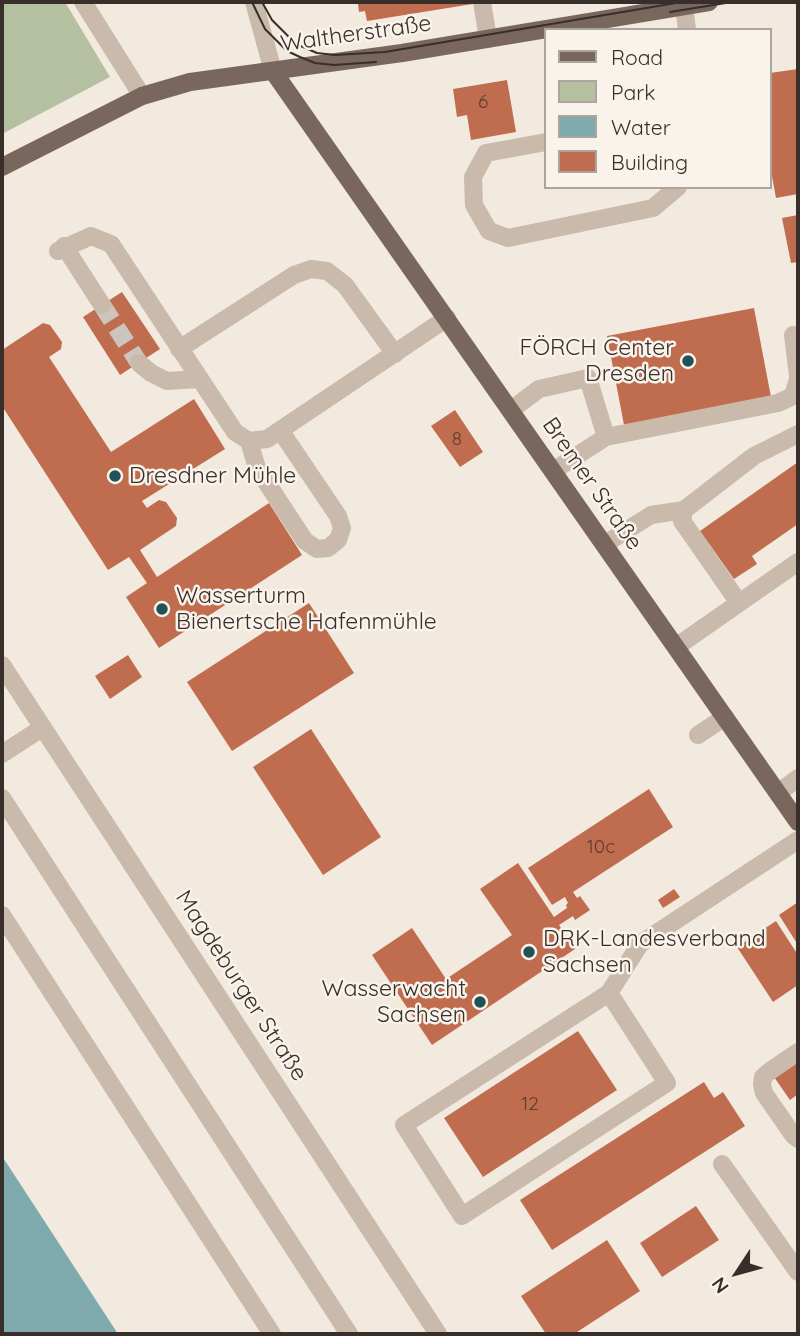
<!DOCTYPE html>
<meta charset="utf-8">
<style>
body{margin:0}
#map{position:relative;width:800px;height:1336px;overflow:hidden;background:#f2e9df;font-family:Quicksand,sans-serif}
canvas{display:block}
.frame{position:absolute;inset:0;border:4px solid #382f2a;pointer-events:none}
.legend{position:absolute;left:544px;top:28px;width:228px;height:161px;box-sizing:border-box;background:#f9f3eb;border:2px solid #aca59e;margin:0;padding:9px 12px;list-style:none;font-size:21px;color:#382f2a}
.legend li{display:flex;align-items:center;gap:14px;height:35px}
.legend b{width:35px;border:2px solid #aca59e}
.north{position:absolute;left:702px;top:1238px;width:70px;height:70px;-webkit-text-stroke:5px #f9f3eb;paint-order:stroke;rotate:234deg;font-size:19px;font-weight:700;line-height:28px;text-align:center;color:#382f2a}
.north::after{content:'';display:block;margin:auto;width:24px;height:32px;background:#382f2a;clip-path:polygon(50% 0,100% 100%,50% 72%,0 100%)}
</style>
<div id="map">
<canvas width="800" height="1336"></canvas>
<div class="frame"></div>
<ul class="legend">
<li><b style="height:9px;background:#79665c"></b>Road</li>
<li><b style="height:19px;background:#b4c0a0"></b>Park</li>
<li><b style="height:19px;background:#7faaad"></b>Water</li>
<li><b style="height:19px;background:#c06d4f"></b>Building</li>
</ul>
<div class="north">N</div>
</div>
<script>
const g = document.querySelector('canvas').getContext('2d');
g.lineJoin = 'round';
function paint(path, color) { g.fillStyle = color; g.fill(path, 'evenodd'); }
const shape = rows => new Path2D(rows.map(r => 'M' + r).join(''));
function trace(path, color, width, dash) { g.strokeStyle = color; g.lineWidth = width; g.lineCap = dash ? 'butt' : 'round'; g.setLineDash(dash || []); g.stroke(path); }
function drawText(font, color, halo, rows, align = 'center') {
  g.font = font + ' Quicksand,sans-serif'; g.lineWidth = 5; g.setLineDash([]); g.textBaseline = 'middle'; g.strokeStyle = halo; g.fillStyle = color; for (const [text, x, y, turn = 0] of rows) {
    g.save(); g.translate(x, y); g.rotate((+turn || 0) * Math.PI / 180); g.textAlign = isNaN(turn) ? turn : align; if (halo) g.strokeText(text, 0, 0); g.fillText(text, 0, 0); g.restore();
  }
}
const green = shape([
 [2,2,65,2,110,77,2,134]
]);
const water = shape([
 [2,1156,118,1334,2,1334]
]);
const building = shape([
 [364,2,478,2,479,3,367,21,365,11,359,12,358,4],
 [798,69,798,194,776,198,770,165,770,73],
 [507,80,516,132,471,140,467,115,457,117,453,89],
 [798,215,798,262,791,263,782,218],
 [122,292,160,349,120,375,83,317],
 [754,308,771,397,624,425,607,336],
 [43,323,50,325,62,342,61,349,49,357,111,452,194,399,225,449,142,501,147,508,159,500,166,502,177,518,176,526,140,550,157,577,269,503,302,555,159,648,126,597,147,583,129,557,108,570,2,406,2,350],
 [455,410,483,452,460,467,431,426],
 [798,462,798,524,752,556,757,564,734,579,700,531],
 [309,603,354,673,232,751,187,682],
 [128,655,142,677,110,699,95,676],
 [311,729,381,837,323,875,253,767],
 [649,789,673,827,573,892,577,898,580,896,590,910,575,920,573,916,559,925,575,949,432,1045,372,955,412,928,446,979,512,935,480,889,518,863,554,917,567,908,566,905,568,903,565,897,552,905,528,868],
 [674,889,680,897,663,908,658,900],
 [798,902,798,945,779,915],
 [776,921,798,955,798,985,773,1002,737,947],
 [578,1031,617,1090,483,1177,444,1118],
 [798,1060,798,1094,790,1100,774,1077],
 [704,1082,714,1098,723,1092,745,1126,552,1250,520,1200],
 [696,1206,719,1240,662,1277,640,1243],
 [607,1240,640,1291,574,1334,546,1334,521,1296]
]);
const minorTunnel = shape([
 [102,305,139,363]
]);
const minor = shape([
 [83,2,142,96],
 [254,2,273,71],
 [482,2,488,39],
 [684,6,687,30],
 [546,142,486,153,473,177,474,205,489,231,508,238,653,208,678,187],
 [64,246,102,305],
 [58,251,91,236,111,244,235,432,249,441,267,439,447,318],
 [793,335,798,376],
 [179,349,294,275,311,269,327,271,345,285,395,354],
 [139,363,151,373,167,381,199,379],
 [511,410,539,389,588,378,606,437,778,403,793,396,798,379],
 [249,441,257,468,305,541,317,549,328,548,338,540,342,528,338,516,280,430],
 [553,471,606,437],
 [605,544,651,515,684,510],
 [739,603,682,521,684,510,754,456,798,434],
 [676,647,798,562],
 [2,665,438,1334],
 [698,735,725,717],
 [2,754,42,728],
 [778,793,798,778],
 [2,798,349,1334],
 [2,915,272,1334],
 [609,993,667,1083,462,1216,404,1125,609,993,640,944,798,840],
 [798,1052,770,1071,763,1077,762,1085,764,1093,793,1135,798,1139],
 [722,1164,798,1272]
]);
const major = shape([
 [273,71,798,822],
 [2,167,142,96,190,82,402,53,709,2]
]);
const tram = shape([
 [252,2,265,29,287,51,300,57,315,63,334,65,376,62],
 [262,2,272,20,296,44,317,53,335,55,385,52,682,2],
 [670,12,732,2]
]);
const markers = [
 [688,361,7,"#215257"],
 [115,476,7,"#215257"],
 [162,609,7,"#215257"],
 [529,952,7,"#215257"],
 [480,1002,7,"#215257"]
];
const numberNames = [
 ["6",483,102],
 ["8",457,439],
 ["10c",601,847],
 ["12",530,1104]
];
const streetNames = [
 ["Waltherstraße",356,34,-8],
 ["Bremer Straße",592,484,55],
 ["Magdeburger Straße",241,986,57]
];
const poiNames = [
 ["FÖRCH Center",674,348,"right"],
 ["Dresden",674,374,"right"],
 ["Dresdner Mühle",129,476],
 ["Wasserturm",176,596],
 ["Bienertsche Hafenmühle",176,622],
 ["DRK-Landesverband",543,939],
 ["Sachsen",543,965],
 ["Wasserwacht",466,989,"right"],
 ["Sachsen",466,1015,"right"]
];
paint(green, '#b4c0a0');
paint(water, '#7faaad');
paint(building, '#c06d4f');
trace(minorTunnel, '#cdc4bb', 18, [18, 9]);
trace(minor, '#c9baab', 18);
trace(major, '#79665c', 18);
trace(tram, '#382f2a', 2);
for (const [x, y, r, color] of markers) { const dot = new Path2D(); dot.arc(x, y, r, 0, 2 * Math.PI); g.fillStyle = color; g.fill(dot); trace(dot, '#f9f3eb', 2.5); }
drawText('19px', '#5a3e33', null, numberNames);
drawText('23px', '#382f2a', '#f9f3eb', streetNames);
drawText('23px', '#382f2a', '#f9f3eb', poiNames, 'left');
</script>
